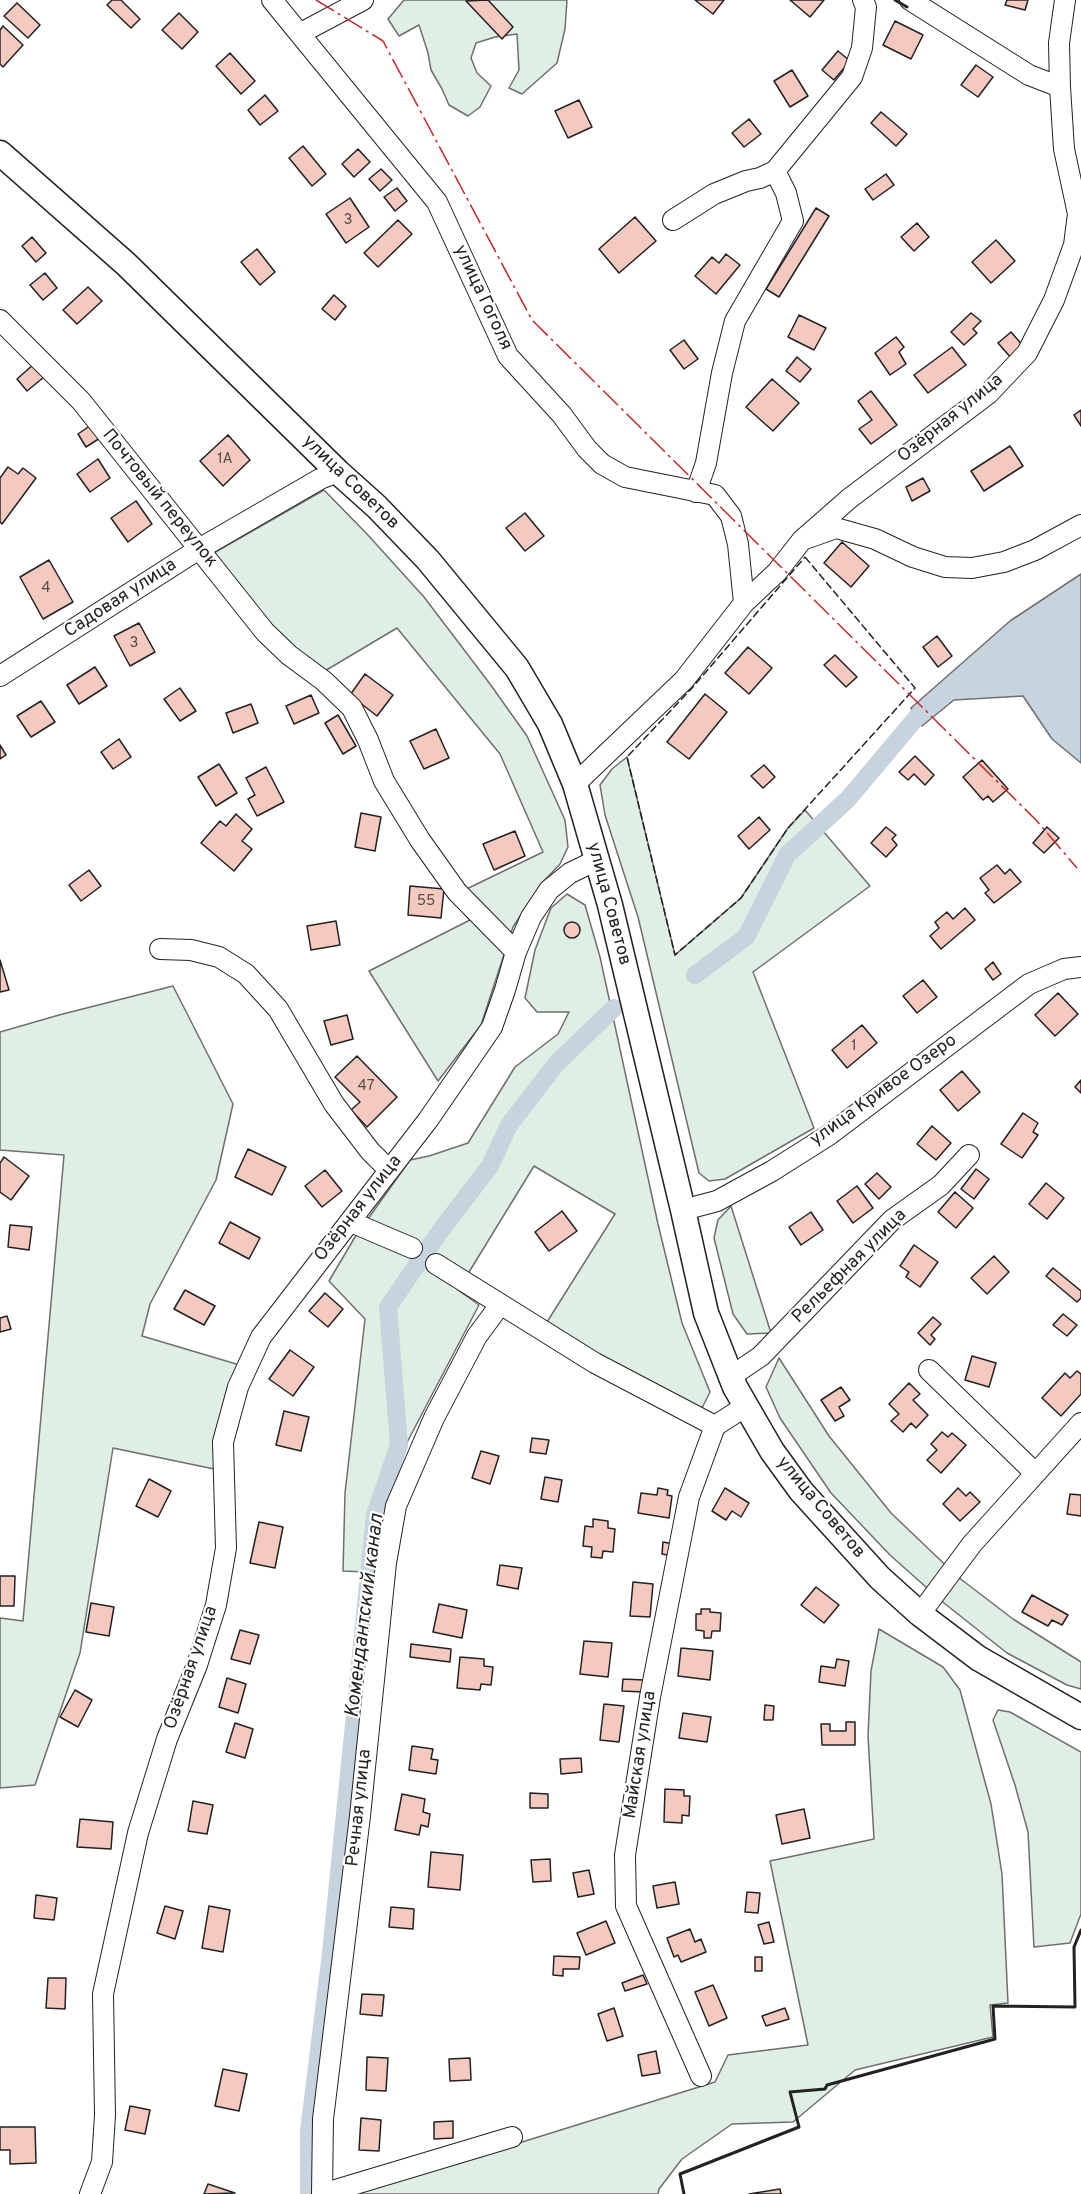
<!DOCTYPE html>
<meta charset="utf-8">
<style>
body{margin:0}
canvas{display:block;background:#fff}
</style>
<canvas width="1081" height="2194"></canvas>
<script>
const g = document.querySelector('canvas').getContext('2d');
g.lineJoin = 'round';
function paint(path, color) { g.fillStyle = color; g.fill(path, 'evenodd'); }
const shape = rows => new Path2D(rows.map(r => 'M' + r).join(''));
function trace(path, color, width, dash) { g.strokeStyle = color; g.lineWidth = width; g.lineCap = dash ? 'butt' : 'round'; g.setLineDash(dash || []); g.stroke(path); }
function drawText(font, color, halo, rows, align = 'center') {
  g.font = font + ' Overpass,sans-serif'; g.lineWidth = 4.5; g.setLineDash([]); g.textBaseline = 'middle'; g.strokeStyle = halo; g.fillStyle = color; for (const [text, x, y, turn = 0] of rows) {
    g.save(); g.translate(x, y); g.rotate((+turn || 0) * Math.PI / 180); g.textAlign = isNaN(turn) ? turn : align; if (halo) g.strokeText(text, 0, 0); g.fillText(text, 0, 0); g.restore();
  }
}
const green = shape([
 [404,0,567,0,565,29,557,63,522,94,509,88,519,70,517,34,495,37,476,43,471,58,477,73,491,86,480,107,468,116,449,105,442,89,431,70,428,53,419,25,399,36,388,19,404,0],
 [324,490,367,534,424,597,490,684,527,736,565,820,568,847,560,864,541,884,513,927,481,1025,438,1081,369,971,470,920,450,897,543,852,500,754,397,628,308,681,284,664,260,640,198,562,324,490],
 [627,757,675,955,741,898,788,828,805,810,870,886,753,972,814,1128,725,1179,709,1181,699,1173,638,917,605,815,600,785,612,769,627,757],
 [567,894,585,905,600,957,658,1224,682,1323,710,1392,702,1408,599,1356,547,1322,615,1214,534,1166,458,1290,479,1305,370,1513,366,1572,343,1571,345,1493,365,1319,329,1281,355,1237,410,1160,429,1156,468,1143,515,1067,558,1034,569,1012,537,1012,525,998,535,950,551,908,567,894],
 [173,986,233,1104,216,1180,150,1304,142,1336,243,1366,219,1470,113,1448,80,1653,35,1785,0,1788,0,1618,23,1621,64,1155,0,1150,0,1032,59,1015,173,986],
 [731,1206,771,1333,747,1334,733,1314,714,1238,718,1220,731,1206],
 [779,1358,829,1436,891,1513,958,1577,1013,1619,1081,1662,1081,1689,1067,1685,1007,1653,944,1603,890,1555,831,1493,780,1418,766,1387,779,1358],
 [879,1629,943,1667,960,1690,991,1804,1002,1874,1008,2003,990,2005,993,2037,855,2070,793,2122,732,2124,682,2159,659,2189,658,2194,355,2194,715,2082,728,2055,808,2045,770,1861,874,1839,868,1736,871,1671,879,1629],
 [998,1710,1010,1712,1081,1752,1081,1914,1070,1943,1034,1947,1028,1832,1015,1785,993,1720,998,1710]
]);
const water = shape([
 [1081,574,1081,763,1052,739,1023,696,954,700,922,726,911,708,1010,621,1081,574]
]);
const canal = shape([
 [695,975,746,937,787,855,848,799,917,717],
 [309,2194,309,2131,331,1953,375,1515,399,1445,388,1307,441,1230,490,1166,509,1125,556,1064,614,1008]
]);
const building = shape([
 [112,0,121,0,140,19,131,28,107,5,112,0],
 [488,0,513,27,502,39,466,1,488,0],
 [695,0,724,0,713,14,695,0],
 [790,0,824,0,810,17,790,0],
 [1007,0,1028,0,1025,10,1005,5,1007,0],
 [17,3,40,25,28,38,4,16,17,3],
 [179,13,198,32,182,49,162,30,179,13],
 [895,21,923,35,911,59,883,45,895,21],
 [3,26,23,45,3,67,0,64,0,30,3,26],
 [838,51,850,61,834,80,822,70,838,51],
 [230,53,255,81,241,94,216,66,230,53],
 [976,65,993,77,978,97,961,85,976,65],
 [792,70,808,96,790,107,774,81,792,70],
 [265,95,278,111,260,125,248,110,265,95],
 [579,100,592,127,568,138,555,111,579,100],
 [881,112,907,134,896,146,871,123,881,112],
 [749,119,761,134,744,147,732,133,749,119],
 [303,146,326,174,312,186,289,158,303,146],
 [358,149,370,162,354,177,342,164,358,149],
 [381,169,392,180,380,191,369,179,381,169],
 [886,174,894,185,873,200,865,189,886,174],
 [397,188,407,201,395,211,384,197,397,188],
 [350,198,369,227,346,243,326,214,350,198],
 [816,208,829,216,779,297,766,289,816,208],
 [635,217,656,241,619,273,599,249,635,217],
 [398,220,412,234,378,267,364,253,398,220],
 [917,223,929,237,914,251,901,237,917,223],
 [32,237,46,253,36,262,22,246,32,237],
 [996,240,1015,261,991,283,972,262,996,240],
 [257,249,275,272,260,285,241,262,257,249],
 [726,254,740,265,716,294,695,276,712,257,719,263,726,254],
 [45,273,57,288,43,300,30,285,45,273],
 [88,287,102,301,77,324,63,310,88,287],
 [334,295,346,306,335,320,322,309,334,295],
 [971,313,981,321,973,329,977,333,964,345,951,332,971,313],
 [799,315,826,328,814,350,788,337,799,315],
 [1011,332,1025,348,1012,359,998,343,1011,332],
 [896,337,904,347,899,352,906,364,890,375,875,353,896,337],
 [684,340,698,359,684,369,670,350,684,340],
 [952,347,966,365,928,393,914,375,952,347],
 [797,357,811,369,800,382,786,371,797,357],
 [34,364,44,377,27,391,17,379,34,364],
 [772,379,799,403,773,431,746,407,772,379],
 [871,391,897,425,871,444,859,429,872,420,858,401,871,391],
 [1081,410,1081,426,1074,415,1081,410],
 [91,425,100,438,86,447,78,434,91,425],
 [228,435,250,460,223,486,200,461,228,435],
 [1010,446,1023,466,984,491,971,471,1010,446],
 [98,459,110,478,90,492,77,474,98,459],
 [8,467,18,474,23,468,36,478,2,524,0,522,0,478,8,467],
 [923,478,930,491,912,501,906,487,923,478],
 [136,501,152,524,128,542,111,518,136,501],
 [525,513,544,536,525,551,506,528,525,513],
 [842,542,869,566,851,587,824,563,842,542],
 [49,560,73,602,43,619,20,577,49,560],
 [139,623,155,652,130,666,114,636,139,623],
 [937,636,952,656,938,667,923,647,937,636],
 [748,647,772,668,749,694,725,673,748,647],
 [835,655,857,677,846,687,824,665,835,655],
 [95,667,107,686,79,704,67,685,95,667],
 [365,674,393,695,377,716,350,695,365,674],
 [180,688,196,711,180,721,164,699,180,688],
 [705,694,727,712,689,759,667,742,705,694],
 [311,695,319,713,294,724,286,706,311,695],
 [41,701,55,722,31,737,17,716,41,701],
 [251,704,258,723,233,733,226,713,251,704],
 [338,715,356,746,343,754,325,723,338,715],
 [436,729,449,758,424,769,410,741,436,729],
 [119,739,131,757,113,769,101,752,119,739],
 [0,745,6,755,0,759,0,745],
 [915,756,934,775,925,785,914,774,908,780,899,772,915,756],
 [982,760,1008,789,993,802,988,796,983,800,963,777,982,760],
 [219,764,237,793,216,806,198,777,219,764],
 [764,765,775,777,763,788,751,776,764,765],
 [266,767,284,802,257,816,248,799,255,795,246,778,266,767],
 [361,813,381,817,375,851,355,847,361,813],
 [236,814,252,829,242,841,252,849,234,871,201,843,220,821,226,826,236,814],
 [759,817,770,830,749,849,738,836,759,817],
 [886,827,896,835,892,839,897,845,886,857,871,843,886,827],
 [1047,827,1059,838,1044,853,1033,843,1047,827],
 [515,831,525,856,494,870,483,844,515,831],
 [997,865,1005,874,1010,869,1021,882,994,903,985,893,989,890,980,878,997,865],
 [89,870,101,886,81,901,69,885,89,870],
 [410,886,444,889,441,918,408,915,410,886],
 [965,908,975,920,941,949,930,936,939,928,935,922,947,912,953,919,965,908],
 [336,921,340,945,311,950,307,926,336,921],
 '564 930a8 8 0 1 1 16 0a8 8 0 1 1-16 0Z',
 [0,960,9,990,0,992,0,960],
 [993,962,1001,974,993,980,985,969,993,962],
 [923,980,937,997,917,1013,903,996,923,980],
 [1058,993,1078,1014,1055,1036,1035,1015,1058,993],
 [347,1015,353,1039,331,1045,324,1021,347,1015],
 [862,1025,877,1043,847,1068,832,1050,862,1025],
 [357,1056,397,1097,367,1127,351,1110,360,1102,335,1077,357,1056],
 [962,1071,980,1092,958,1111,940,1090,962,1071],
 [1081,1080,1081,1093,1075,1087,1081,1080],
 [1023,1113,1038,1123,1033,1132,1038,1135,1022,1158,1001,1144,1023,1113],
 [932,1126,951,1143,936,1160,917,1144,932,1126],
 [248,1149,286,1167,272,1195,235,1177,248,1149],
 [4,1157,29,1176,11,1200,0,1192,0,1163,4,1157],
 [976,1169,989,1179,974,1199,961,1189,976,1169],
 [325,1170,342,1191,322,1207,305,1186,325,1170],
 [877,1173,891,1187,879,1199,865,1184,877,1173],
 [1046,1183,1064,1198,1047,1219,1029,1204,1046,1183],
 [857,1186,873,1208,853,1223,837,1201,857,1186],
 [955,1192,973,1208,956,1228,938,1212,955,1192],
 [562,1211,577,1231,549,1251,535,1232,562,1211],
 [811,1212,823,1230,801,1245,789,1227,811,1212],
 [230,1222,260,1238,249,1259,219,1243,230,1222],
 [10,1225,32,1227,29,1250,8,1247,10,1225],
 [914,1245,938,1262,920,1287,906,1277,909,1272,900,1266,914,1245],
 [994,1256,1009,1272,987,1294,971,1278,994,1256],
 [1053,1268,1081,1291,1081,1298,1077,1302,1046,1276,1053,1268],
 [185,1290,215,1306,204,1325,174,1309,185,1290],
 [325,1293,343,1309,328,1327,309,1311,325,1293],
 [1063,1314,1077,1325,1067,1336,1053,1325,1063,1314],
 [7,1316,11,1329,0,1332,0,1318,7,1316],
 [933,1317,941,1324,931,1335,935,1339,930,1345,918,1333,933,1317],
 [290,1350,314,1367,293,1396,269,1379,290,1350],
 [972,1356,996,1363,989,1387,965,1380,972,1356],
 [1077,1371,1081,1374,1081,1394,1061,1416,1042,1398,1065,1373,1070,1378,1077,1371],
 [909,1383,920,1394,913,1400,928,1415,916,1428,911,1423,903,1432,891,1421,899,1414,889,1404,909,1383],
 [841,1387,850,1400,839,1407,844,1416,835,1421,821,1400,841,1387],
 [284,1411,309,1417,301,1451,276,1445,284,1411],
 [942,1432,948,1437,952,1433,966,1445,941,1473,927,1460,937,1450,931,1444,942,1432],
 [532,1438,549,1440,546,1454,530,1452,532,1438],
 [481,1451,499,1456,490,1484,472,1478,481,1451],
 [545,1477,562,1480,558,1502,541,1499,545,1477],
 [149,1479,171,1491,158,1517,136,1506,149,1479],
 [658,1488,668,1490,667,1495,672,1496,669,1518,638,1513,641,1493,657,1495,658,1488],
 [725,1488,749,1503,741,1517,732,1511,726,1520,712,1511,725,1488],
 [958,1488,966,1496,970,1492,980,1502,960,1521,943,1504,958,1488],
 [1070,1494,1081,1495,1081,1516,1067,1514,1070,1494],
 [593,1519,608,1521,608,1528,615,1529,613,1552,603,1551,602,1558,591,1557,592,1547,583,1546,585,1526,593,1527,593,1519],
 [259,1522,283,1527,275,1568,250,1563,259,1522],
 [663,1542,674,1544,673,1556,662,1554,663,1542],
 [500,1565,522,1568,518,1589,497,1585,500,1565],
 [0,1576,15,1576,14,1606,0,1606,0,1576],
 [633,1582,653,1584,650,1617,630,1616,633,1582],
 [816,1587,839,1605,824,1623,801,1605,816,1587],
 [1032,1595,1068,1615,1062,1625,1052,1620,1048,1626,1022,1612,1032,1595],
 [91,1603,114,1607,109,1636,86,1632,91,1603],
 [439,1604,467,1610,462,1638,433,1632,439,1604],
 [701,1609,710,1609,710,1612,721,1613,720,1631,712,1631,711,1638,704,1638,704,1631,696,1630,696,1614,701,1614,701,1609],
 [240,1630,259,1635,250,1664,231,1659,240,1630],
 [584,1641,612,1643,608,1677,580,1674,584,1641],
 [411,1644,451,1649,450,1662,410,1657,411,1644],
 [681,1648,713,1651,710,1680,678,1676,681,1648],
 [460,1657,484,1659,484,1666,493,1667,491,1685,481,1684,480,1690,457,1688,460,1657],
 [837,1659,849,1661,845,1686,819,1682,821,1666,835,1668,837,1659],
 [227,1678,246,1684,238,1713,219,1707,227,1678],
 [623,1679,644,1680,644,1692,622,1691,623,1679],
 [75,1690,92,1700,78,1727,60,1717,75,1690],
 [604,1704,624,1706,619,1742,600,1740,604,1704],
 [765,1705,774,1706,773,1720,764,1720,765,1705],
 [683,1713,711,1717,707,1742,679,1738,683,1713],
 [846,1722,855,1722,855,1745,822,1745,821,1724,830,1724,830,1731,846,1731,846,1722],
 [235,1723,253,1729,245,1758,226,1752,235,1723],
 [412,1746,433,1749,431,1759,438,1760,436,1774,409,1770,412,1746],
 [581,1758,582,1772,561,1774,560,1759,581,1758],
 [665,1789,684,1790,684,1796,690,1796,689,1816,682,1815,682,1823,664,1822,665,1789],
 [530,1793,548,1794,548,1808,530,1808,530,1793],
 [402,1794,425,1799,423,1812,430,1814,428,1827,421,1825,419,1835,395,1830,402,1794],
 [193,1801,213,1805,207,1834,188,1831,193,1801],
 [804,1809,810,1838,782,1844,776,1815,804,1809],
 [80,1819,113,1822,111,1849,77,1847,80,1819],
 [431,1852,463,1855,460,1890,428,1887,431,1852],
 [550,1859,551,1881,533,1882,531,1860,550,1859],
 [589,1870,594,1894,578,1897,573,1873,589,1870],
 [675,1882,679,1904,657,1908,653,1886,675,1882],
 [747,1892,760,1893,758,1913,745,1912,747,1892],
 [36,1895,57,1898,54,1920,34,1918,36,1895],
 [165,1906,183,1911,175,1939,157,1933,165,1906],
 [209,1906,230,1910,223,1952,202,1948,209,1906],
 [391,1907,414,1909,413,1929,389,1927,391,1907],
 [606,1921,615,1943,586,1955,577,1933,606,1921],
 [769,1922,774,1942,764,1944,758,1925,769,1922],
 [690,1929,695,1942,701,1939,706,1952,681,1962,678,1955,674,1957,667,1938,690,1929],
 [554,1956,580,1957,579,1969,563,1969,563,1976,553,1975,554,1956],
 [755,1957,762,1957,762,1971,755,1971,755,1957],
 [643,1975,647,1984,625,1991,622,1983,643,1975],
 [48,1978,66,1978,65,2009,46,2008,48,1978],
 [713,1985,727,2018,709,2026,695,1992,713,1985],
 [362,1994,384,1995,382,2016,360,2014,362,1994],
 [614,2008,623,2036,607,2041,598,2014,614,2008],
 [785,2008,789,2019,766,2026,762,2016,785,2008],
 [656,2051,660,2073,642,2076,638,2055,656,2051],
 [367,2057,388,2058,386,2091,366,2090,367,2057],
 [470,2058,471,2080,450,2081,449,2059,470,2058],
 [223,2069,247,2074,239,2111,215,2106,223,2069],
 [130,2106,150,2110,145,2134,125,2130,130,2106],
 [361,2118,381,2120,379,2151,359,2150,361,2118],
 [453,2121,453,2138,434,2139,434,2122,453,2121],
 [0,2127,35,2127,36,2163,10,2164,10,2150,0,2150,0,2127],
 [208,2184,235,2193,204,2194,208,2184],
 [780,2189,781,2194,749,2194,780,2189]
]);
const minor = shape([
 [272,0,437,202,508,356,562,415,587,449,602,464,625,477,715,495,731,516,738,544,744,603],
 [301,33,363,0],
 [1060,87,1059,43,1065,0],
 [673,220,714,194,746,181,760,178,775,171],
 [0,320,81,401,265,632,289,655,324,681,352,708,368,740,384,781,420,840,457,892,516,952],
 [696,492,706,463,722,373,735,321,793,221,786,193,775,171,852,77,862,48,866,7,863,0],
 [802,540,850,498,988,394,1027,353,1054,300,1074,245,1078,214,1064,149,1060,87,1029,75,910,0],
 [0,676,199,549,320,479,338,472],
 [575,784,684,680,744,603,777,572,802,540,836,528,875,539,913,557,945,567,972,568,1004,562,1035,550,1081,525],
 [160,949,191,950,219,957,246,974,278,1009,334,1104,370,1151,389,1170],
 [683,1210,717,1201,772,1171,829,1135,1029,984,1064,969,1081,967],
 [351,1222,412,1248],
 [436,1264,595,1363,715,1426,746,1406],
 [929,1370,1035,1473],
 [730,1377,761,1356,892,1220,941,1185,969,1155],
 [920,1614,972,1544,1081,1423],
 [701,2076,626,1906,625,1855,650,1697,689,1497,715,1426],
 [90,2194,102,2162,105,2115,103,1994,138,1833,167,1739,197,1665,216,1605,226,1548,223,1442,238,1387,261,1337,428,1120,492,1027,505,990,516,952,531,917,549,890,570,873,597,860],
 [322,2194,323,2119,360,1816,386,1563,396,1506,434,1418,477,1336,500,1305],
 [322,2194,512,2137]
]);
const major = shape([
 [0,153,126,264,338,472,377,507,428,560,517,668,550,724,575,784,610,905,683,1210,706,1313,735,1387,772,1451,801,1491,880,1578,920,1614,978,1658,1081,1717]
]);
const fence = shape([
 [805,557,915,688,788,828,741,898,675,955,627,757,692,688,805,557]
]);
const wall = shape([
 [895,0,907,7],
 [684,2194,680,2174,799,2127,790,2092,825,2089,827,2085,995,2039,993,2006,1075,2007,1074,1947,1081,1930]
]);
const power = shape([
 [316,0,383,41,532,320,1036,820,1077,868]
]);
const numberNames = [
 ["3",348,221],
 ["1А",225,460],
 ["4",46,589],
 ["3",134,644],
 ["55",426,902],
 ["1",854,1047],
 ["47",366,1087]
];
const streetNames = [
 ["улица Гоголя",482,298,65],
 ["Озёрная улица",951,419,-39],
 ["улица Советов",350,483,44],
 ["Почтовый переулок",159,499,51],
 ["Садовая улица",121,599,-33],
 ["улица Советов",608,904,75],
 ["улица Кривое Озеро",884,1091,-36],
 ["Озёрная улица",359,1209,-52],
 ["Рельефная улица",850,1267,-45],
 ["улица Советов",820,1508,50],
 ["Озёрная улица",192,1668,-71],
 ["Майская улица",641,1755,-81],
 ["Речная улица",360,1808,-84]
];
const waterNames = [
 ["Комендантский канал",366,1616,-83]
];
paint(green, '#e0efe3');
trace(green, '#6f6f6f', 1.5);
paint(water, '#c7d3dd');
trace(water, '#6f6f6f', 1.5);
trace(canal, '#c7d3dd', 18);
paint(building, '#f3c9c0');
trace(building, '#222', 1.5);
trace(minor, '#222', 22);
trace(major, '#222', 27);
trace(minor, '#fff', 20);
trace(major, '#fff', 24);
trace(fence, '#222', 1.5, [8, 3]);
trace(wall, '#222', 3);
trace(power, '#c62828', 1.5, [21, 4.5, 3, 4.5]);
drawText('15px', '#564c4a', null, numberNames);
drawText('18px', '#222', '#fff', streetNames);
drawText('italic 20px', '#222', '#fff', waterNames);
</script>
